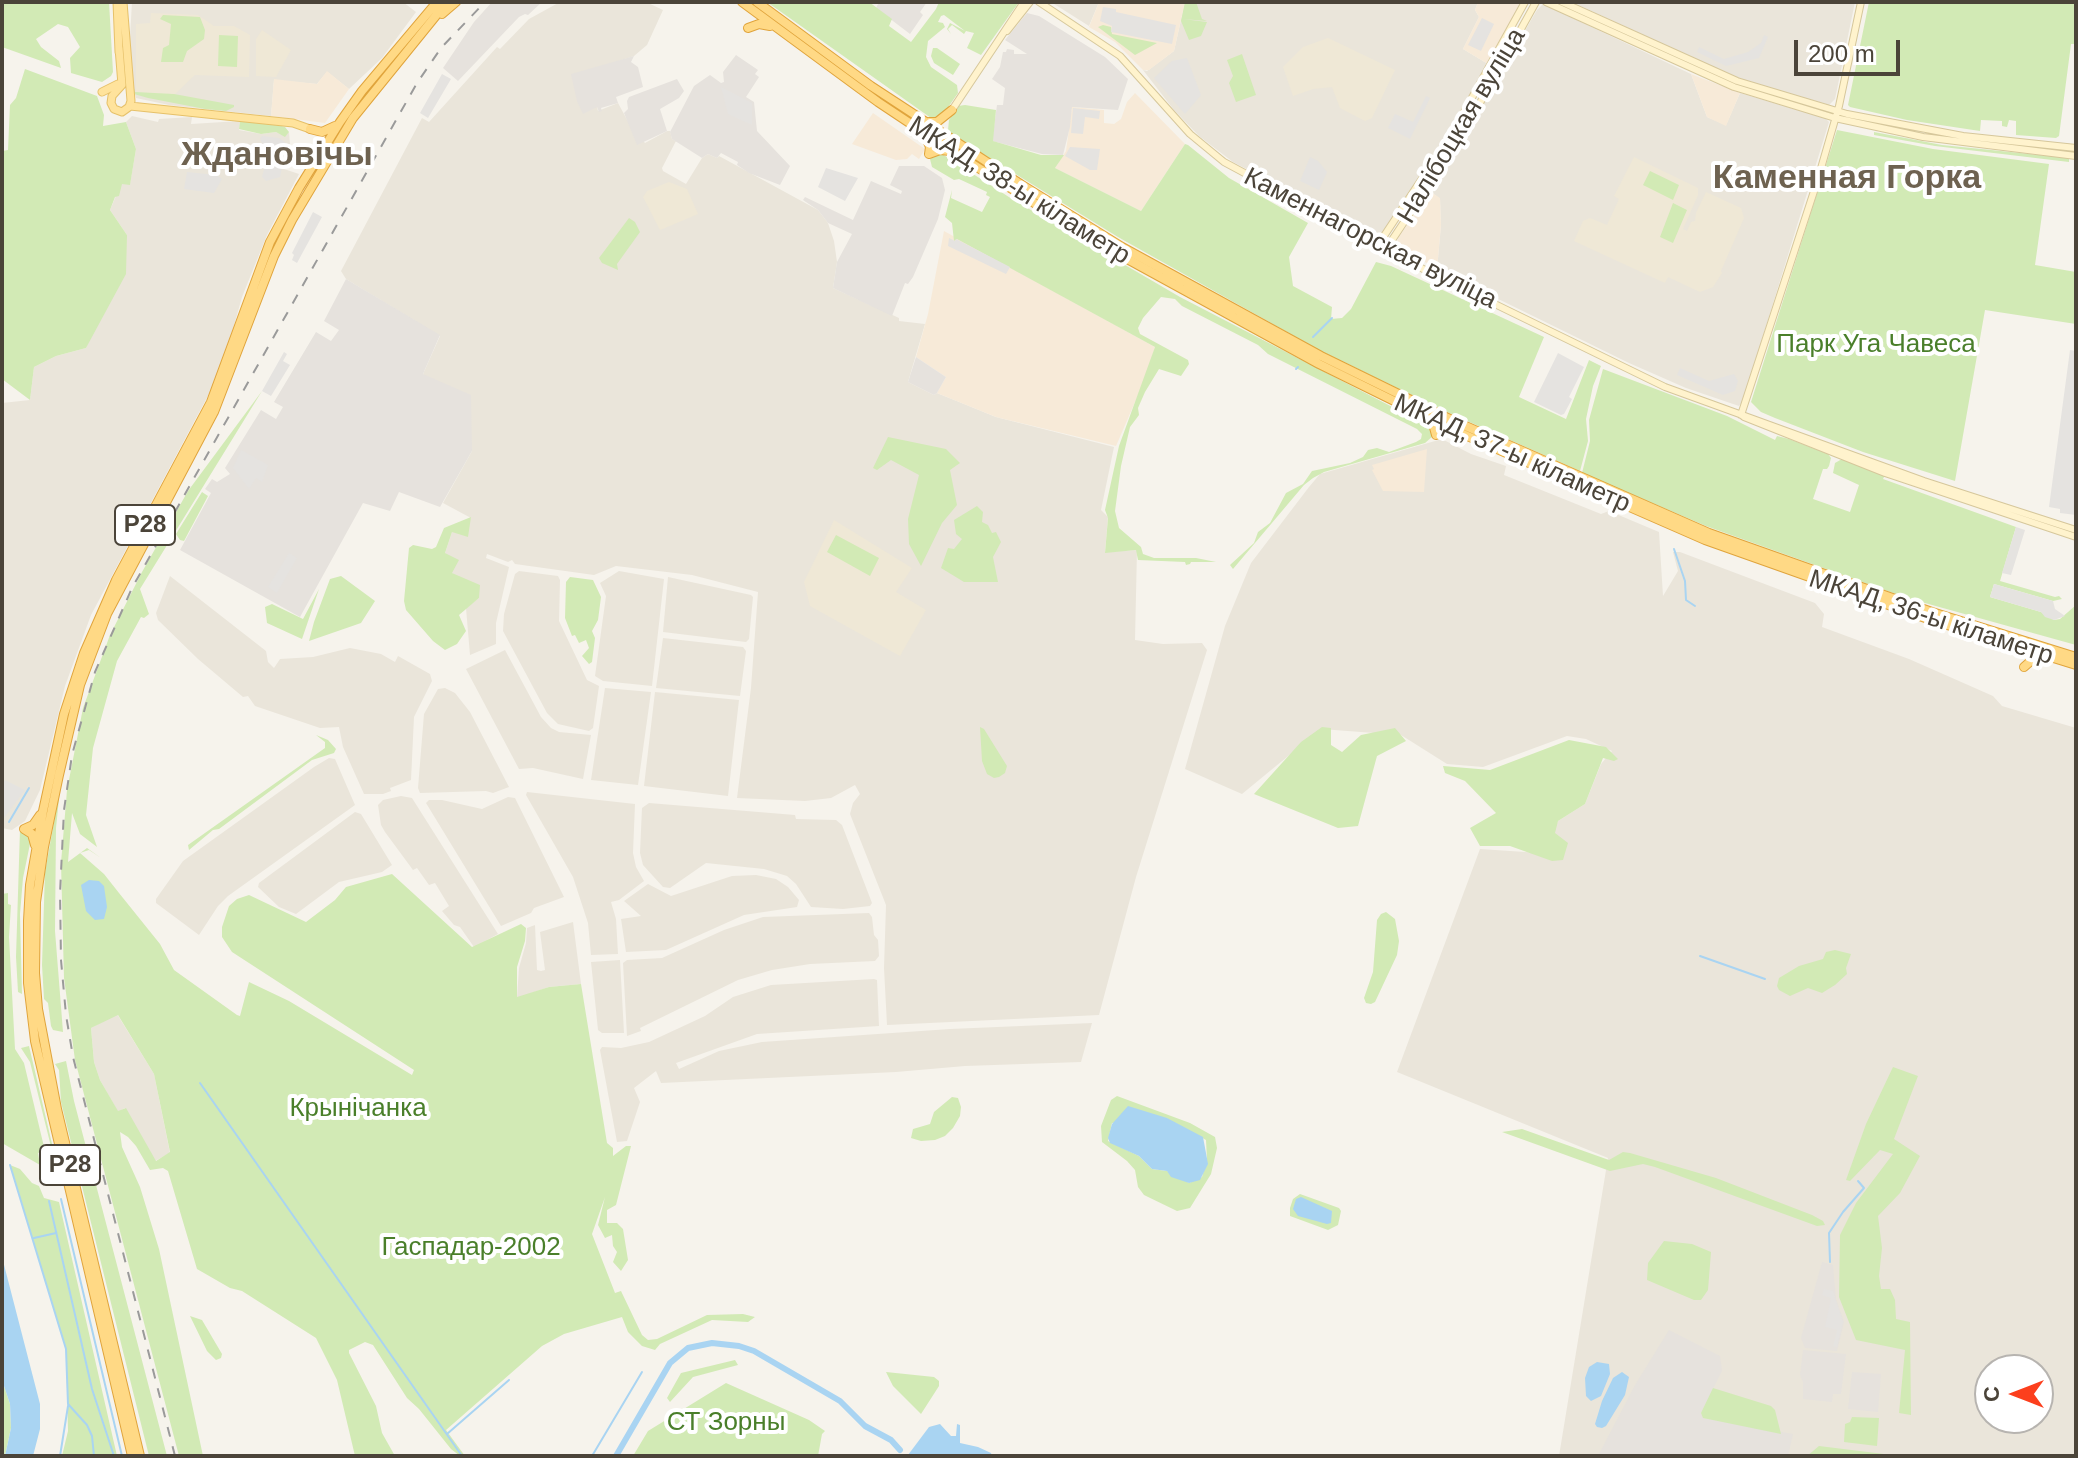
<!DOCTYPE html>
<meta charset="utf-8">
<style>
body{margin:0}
#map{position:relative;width:2078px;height:1458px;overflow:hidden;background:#f6f3ec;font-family:Helvetica,sans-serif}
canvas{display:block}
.frame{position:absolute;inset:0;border:4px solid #4b4439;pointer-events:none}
.north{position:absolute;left:1974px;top:1354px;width:80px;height:80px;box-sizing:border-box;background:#fff;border:2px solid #b7b4b0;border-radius:50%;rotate:270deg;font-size:22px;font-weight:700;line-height:32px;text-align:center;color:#4b4439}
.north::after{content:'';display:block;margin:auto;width:28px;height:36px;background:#fc3f1d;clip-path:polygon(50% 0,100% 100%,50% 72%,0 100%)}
.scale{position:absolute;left:1794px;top:40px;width:106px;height:36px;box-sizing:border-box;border:4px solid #4b4439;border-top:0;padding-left:10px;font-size:24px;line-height:28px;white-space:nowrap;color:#4b4439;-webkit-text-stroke:6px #fff;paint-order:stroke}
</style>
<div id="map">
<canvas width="2078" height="1458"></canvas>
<div class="frame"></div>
<div class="north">С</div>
<div class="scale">200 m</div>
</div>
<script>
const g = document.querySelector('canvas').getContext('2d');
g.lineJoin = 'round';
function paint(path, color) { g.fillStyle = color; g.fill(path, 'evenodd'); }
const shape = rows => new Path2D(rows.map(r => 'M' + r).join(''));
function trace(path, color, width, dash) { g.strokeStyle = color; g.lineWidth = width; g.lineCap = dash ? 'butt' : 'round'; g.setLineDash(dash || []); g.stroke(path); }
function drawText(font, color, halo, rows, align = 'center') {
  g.font = font + ' Helvetica,sans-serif'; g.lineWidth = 8; g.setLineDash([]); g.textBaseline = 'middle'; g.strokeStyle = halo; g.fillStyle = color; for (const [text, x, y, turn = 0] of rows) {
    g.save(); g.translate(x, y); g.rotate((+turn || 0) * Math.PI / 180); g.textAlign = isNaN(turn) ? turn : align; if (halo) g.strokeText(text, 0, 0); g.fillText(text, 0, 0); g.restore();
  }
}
const residential = shape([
 [132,2,403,2,416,12,382,58,349,89,327,72,317,84,274,80,271,116,169,105,136,98,128,72],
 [560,2,646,2,663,10,647,45,634,56,607,65,597,107,598,111,618,103,631,127,645,143,667,131,670,131,672,139,676,141,662,168,663,171,686,184,702,158,708,154,717,158,719,156,818,210,828,223,834,241,837,262,833,288,899,318,899,321,925,324,908,382,934,395,937,393,996,417,1114,447,1101,510,1108,517,1105,552,1137,550,1135,640,1163,644,1202,643,1207,650,1136,877,1099,1015,887,1025,884,968,886,905,850,814,853,803,860,794,855,785,831,798,805,801,737,798,751,688,758,592,692,575,616,566,594,575,515,564,512,560,508,562,487,554,486,558,509,567,496,623,496,644,470,655,466,608,479,598,452,573,445,553,452,532,471,518,443,503,472,451,423,374,440,336,346,279,341,271,422,118,429,122,497,47,500,49,529,19],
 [1051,2,1099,2,1089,26],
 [1185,2,1478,2,1475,10,1479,17,1463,49,1488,64,1412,191,1382,232,1370,233,1233,162,1199,136,1174,110,1143,70,1147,71,1174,51],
 [1572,2,1855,2,1835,99,1829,105,1734,77],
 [1543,4,1691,74,1707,117,1726,125,1740,93,1825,118,1829,122,1743,401,1739,406,1686,388,1629,363,1437,269,1441,225,1440,199,1431,192,1537,10],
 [132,116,158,122,159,119,192,117,191,124,240,121,239,130,261,134,276,132,285,136,289,132,290,144,287,145,284,169,299,174,267,235,242,297,233,329,210,392,91,615,65,686,40,790,25,821,12,830,2,828,2,403,30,400,34,367,56,356,86,348,127,235,110,210,121,184,130,184,136,149,126,122],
 [1442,439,1471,454,1506,466,1504,475,1601,514,1609,511,1659,532,1663,596,1678,571,1673,552,1680,552,1815,603,1824,614,1822,627,1909,659,1993,696,2002,706,2076,728,2076,1456,1559,1456,1608,1158,1397,1072,1480,849,1540,853,1558,821,1585,804,1601,764,1612,751,1586,739,1567,736,1483,767,1447,764,1401,735,1321,729,1242,794,1185,769,1225,626,1251,563,1309,487,1320,474],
 [1990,1370,2038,1370,2038,1418,1990,1418],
 [519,571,558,576,560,580,559,621,587,680,599,686,593,728,589,731,558,724,547,713,503,631,504,614,515,574],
 [619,571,664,579,652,686,603,681,595,676,606,596,600,583],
 [170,576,266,651,268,662,274,668,280,659,313,657,350,648,381,654,395,662,398,656,430,674,432,681,414,717,411,780,390,788,391,791,383,794,364,794,343,747,339,727,320,728,255,706,248,696,243,697,198,659,158,620,156,613],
 [668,577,751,595,753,597,749,639,746,642,663,632],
 [663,638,743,647,746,651,740,696,656,688],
 [505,650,541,717,551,728,559,732,591,735,583,779,533,768,519,769,466,669],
 [445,688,455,693,470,712,509,787,493,793,486,791,420,793,418,788,424,714,438,689],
 [605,688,651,692,638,785,591,780],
 [655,692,739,700,728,796,644,786],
 [329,758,335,759,355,805,228,896,218,906,199,935,156,903,156,899,183,861,314,767],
 [527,792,635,804,633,853,636,867,644,881,619,900,611,902,616,919,618,954,591,955,588,923,573,877,526,795],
 [401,796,412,798,498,934,474,947,460,927,454,925,442,911,449,906,435,883,429,885,417,868,413,870,385,832,381,825,378,805,383,800],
 [508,797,515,798,564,897,534,908,531,913,501,926,426,803,429,800,442,800,482,809],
 [649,803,795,815,796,819,836,820,842,825,872,903,870,906,843,909,811,907,796,884,787,876,764,869,706,863,670,888,663,887,643,865,640,853,642,808],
 [355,812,361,814,392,865,382,872,339,882,296,914,279,907,258,887,259,883],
 [756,875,776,879,788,887,799,900,797,907,744,915,666,950,626,952,621,919,641,916,624,901,648,884,671,896,732,876],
 [869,913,872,917,874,935,878,940,879,956,875,961,810,964,772,970,738,980,640,1028,641,1031,627,1036,623,963,627,960,662,958,724,930,763,917],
 [573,922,581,984,549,987,517,998,519,968,526,943,527,928,535,925,537,970,541,971,545,970,540,932],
 [620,960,624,1033,602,1033,598,1030,591,962],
 [874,979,877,980,879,1026,757,1034,676,1063,679,1069,719,1051,762,1042,950,1029,1092,1023,1081,1062,965,1066,896,1072,661,1083,656,1071,634,1088,640,1102,627,1141,617,1142,600,1050,602,1047,621,1048,649,1042,705,1016,733,997,771,985],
 [117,1014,154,1074,170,1153,155,1161,125,1108,118,1112,100,1080,94,1062,91,1028]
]);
const commercial = shape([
 [1099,2,1185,2,1174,51,1149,70,1143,70,1115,42,1089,27],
 [1478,2,1523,2,1488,64,1463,49,1479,17,1475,10],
 [327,71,349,89,325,123,271,116,274,79,317,84],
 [1691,74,1740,93,1726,126,1707,117],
 [1135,93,1185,144,1141,211,1055,168,1066,151,1072,107,1104,110,1104,123,1114,124,1121,119,1127,102],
 [873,113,925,149,919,159,912,154,907,159,896,160,852,144],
 [1431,192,1440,198,1441,225,1437,269,1401,248,1397,243,1398,238],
 [944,231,1155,347,1148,372,1116,446,996,417,937,393,946,377,916,357,928,314],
 [1427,449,1424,492,1383,491,1372,470,1374,469,1372,465]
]);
const industrial = shape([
 [492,2,542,2,528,15,525,14,519,17,458,81,443,68,474,22],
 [879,2,927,2,920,12,923,15,910,34,876,8],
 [1027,13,1039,16,1105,57,1128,79,1118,110,1072,107,1070,127,1063,155,1042,154,992,141,997,105,1003,105,1005,88,992,79,1000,67,1003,52,1006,52,1007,49,1014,50,1014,54,1027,54,1005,40],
 [736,55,758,70,755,74,759,77,746,97,754,102,757,131,790,166,780,185,749,173,737,165,738,162,721,153,717,158,708,154,702,158,672,139,670,132,694,86,710,75,721,83,724,82,723,72],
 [634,56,631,62,638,67,643,87,616,97,618,103,601,108,602,111,599,112,597,107,583,114,577,101,571,74],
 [677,79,684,91,679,98,660,109,667,131,637,145,624,113,628,109,627,101,629,97],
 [899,166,924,166,942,178,945,190,938,219,913,277,908,284,905,283,892,316,833,288,837,262,852,234,828,223,818,210,803,200,805,197,853,220,871,181,901,194,902,191,890,185],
 [346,279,440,335,423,374,471,395,472,451,440,507,399,492,390,511,363,503,300,617,180,550,211,493,205,489,212,479,217,482,230,474,225,468,261,410,276,419,283,407,274,402,316,332,331,341,339,330,324,321],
 [916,357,946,377,937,393,934,395,908,382],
 [1822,1262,1833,1265,1836,1300,1844,1322,1837,1351,1805,1348,1801,1338],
 [1669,1330,1720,1356,1722,1371,1701,1413,1703,1418,1793,1434,1788,1456,1598,1456,1635,1385],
 [1803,1350,1846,1354,1841,1394,1833,1394,1832,1402,1803,1399,1803,1382,1800,1375],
 [1852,1372,1881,1374,1878,1412,1848,1409]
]);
const education = shape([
 [151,13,198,15,214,26,234,26,250,35,249,77,195,75,172,97,136,92,136,24,150,23],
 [262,30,291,50,276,77,256,76,256,39],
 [1328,38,1395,70,1372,118,1365,121,1340,108,1332,87,1313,89,1293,96,1283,67,1303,47],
 [1634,157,1698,188,1698,195,1683,229,1687,231,1691,222,1695,221,1696,213,1706,192,1741,208,1744,218,1721,271,1722,273,1713,287,1700,292,1668,277,1665,283,1574,241,1583,221,1590,218,1607,225,1619,199,1614,196],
 [669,182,687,189,698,214,660,230,643,197,647,191],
 [834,520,912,568,896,592,926,610,900,656,810,606,804,582]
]);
const green = shape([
 [2,2,109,2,113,72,111,76,102,82,71,73,70,58,80,47,68,27,58,24,36,39,41,47,59,61,61,68,2,47],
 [767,2,869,2,892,19,889,26,911,42,936,9,939,2,1019,2,981,55,967,48,974,33,966,31,964,34,952,25,948,29,951,34,947,29,950,23,965,31,944,15,941,16,938,22,943,23,945,27,928,41,926,57,931,67,957,85,958,93,944,113,938,118,931,118],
 [1185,2,1196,2,1202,19,1207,21,1183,19,1207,22,1201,36,1189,40,1181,21],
 [1869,2,2076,2,2076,44,2071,44,2059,136,2056,138,2016,135,2016,121,2009,120,2007,127,2002,126,2002,121,1981,120,1980,131,1907,120,1850,107,1848,105],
 [163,15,200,17,205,30,204,39,187,51,183,62,161,62,163,48,169,45,171,24,160,19],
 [1103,25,1111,27,1112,34,1157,43,1135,55,1098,27],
 [219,35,238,36,237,67,218,66],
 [933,48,937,48,960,64,953,75,934,63,931,56],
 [1242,54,1256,95,1236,102,1229,83,1233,76,1227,60],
 [25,69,97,96,104,115,103,126,126,122,136,149,130,185,122,184,119,196,115,197,110,210,127,235,126,274,86,348,56,356,34,367,30,400,2,379,2,151,8,150,10,105,16,98],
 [133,85,135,92,174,94,234,105,234,107,226,111,205,109,148,98,134,94],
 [965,105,996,110,993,141,1041,155,1064,155,1055,168,1141,211,1185,144,1188,145,1229,178,1308,223,1289,257,1293,286,1332,307,1331,319,1342,318,1351,309,1376,262,1391,266,1544,337,1519,397,1566,419,1589,360,1601,366,1593,386,1586,419,1588,441,1580,471,1440,409,1319,350,1118,237,952,135,948,130,949,120,958,106],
 [240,121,274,124,285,127,289,132,285,137,276,132,261,134,239,129],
 [1837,130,1933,149,2049,164,2035,265,2076,272,2076,324,1985,310,1955,481,1863,452,1775,418,1761,412,1751,402],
 [1874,132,1942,145,2069,158,2069,162,1935,146,1874,135],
 [939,152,1012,199,1180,297,1429,426,1433,436,1425,443,1324,472,1313,478,1304,485,1233,569,1230,565,1254,543,1258,532,1270,523,1286,493,1303,484,1312,471,1350,463,1363,457,1368,450,1377,448,1389,452,1416,442,1421,439,1422,434,1417,429,1268,354,1258,345,1182,306,1175,299,1161,297,1143,318,1138,328,1140,334,1188,360,1189,364,1181,376,1159,369,1145,392,1138,408,1139,415,1130,427,1121,466,1115,511,1119,528,1141,547,1143,554,1154,558,1196,558,1216,562,1191,562,1190,564,1186,565,1185,562,1138,560,1136,550,1105,553,1108,518,1105,510,1119,446,1155,347,957,239,954,241,952,223,945,217,952,190,951,198,982,212,990,197,986,195,987,192,959,179,954,180,932,167,930,159],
 [1650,171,1679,185,1673,200,1643,185],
 [1673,203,1687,210,1673,243,1660,237],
 [629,218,635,222,640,232,617,264,618,270,602,263,599,258],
 [1603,369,1727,416,1775,440,1777,436,1789,439,1828,454,1831,458,1829,466,1827,469,1823,469,1813,499,1850,512,1859,485,1833,473,1835,463,1842,459,1885,475,1883,479,2016,527,2000,581,2055,597,2059,596,2062,599,2053,601,1994,584,1990,597,2041,612,2054,620,2060,619,2076,605,2076,645,1907,598,1706,526,1582,473,1590,441,1589,420],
 [262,391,140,589,149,614,144,618,141,617,117,661,93,748,86,815,97,847,80,834,72,813,68,862,87,848,101,858,89,850,80,853,104,874,119,893,160,944,174,970,237,1015,240,1016,249,982,289,1001,412,1075,414,1070,232,952,222,937,222,927,229,906,237,899,249,895,306,922,335,900,346,887,392,874,472,947,521,924,526,928,525,941,517,967,517,997,549,987,581,984,607,1143,613,1148,613,1156,626,1146,631,1146,616,1205,607,1210,607,1223,617,1223,623,1229,628,1260,621,1271,613,1262,617,1252,613,1246,612,1235,605,1238,598,1225,605,1197,592,1234,615,1293,621,1291,642,1335,648,1340,657,1339,707,1315,743,1314,755,1317,748,1322,712,1320,660,1344,655,1350,642,1346,628,1332,622,1317,564,1334,542,1346,446,1430,465,1456,460,1456,451,1449,419,1409,407,1398,373,1345,365,1342,349,1350,349,1353,376,1406,382,1433,395,1456,355,1456,337,1380,316,1338,242,1291,230,1288,197,1269,168,1171,163,1168,150,1170,136,1146,128,1137,120,1132,122,1147,140,1187,159,1249,203,1456,179,1456,75,1060,64,978,61,863,67,790,83,708,110,635,142,572,188,491],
 [118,1015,154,1074,170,1152,156,1161,126,1108,118,1111,100,1080,94,1062,91,1028],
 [888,437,946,449,960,463,950,470,957,505,942,523,921,566,909,544,908,519,919,475,891,460,877,470,873,468],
 [202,492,208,496,184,541,180,540,176,534],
 [977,506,983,512,982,522,988,525,992,533,996,532,1001,542,993,557,998,582,964,582,941,568,948,548,954,549,962,539,956,534,954,520],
 [471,517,468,537,452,532,445,553,459,560,452,573,480,585,479,598,459,615,466,631,457,644,445,650,433,641,406,610,404,601,409,548,413,545,432,549,436,547,444,528],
 [836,535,879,558,870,576,827,552],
 [341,576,375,601,361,623,309,641,314,622,330,579],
 [570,577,593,580,601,597,598,620,592,631,595,638,592,662,589,664,582,656,589,648,586,640,579,643,575,635,572,636,565,618,566,582],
 [319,589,302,639,267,623,265,607,272,604,303,619],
 [980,727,984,729,1007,766,1005,773,999,777,994,778,987,774,982,761],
 [1322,727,1331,728,1331,745,1342,752,1361,735,1395,728,1406,741,1377,756,1358,826,1338,828,1254,794,1301,742],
 [316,735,328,740,336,749,334,753,312,760,219,829,213,830,189,850,188,845,325,748,325,742],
 [1569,740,1606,747,1618,759,1614,761,1603,758,1585,804,1558,821,1555,833,1568,843,1563,860,1552,861,1510,846,1480,846,1470,828,1496,813,1465,781,1445,773,1443,766,1490,770],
 [60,789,56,828,55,931,63,1032,53,1030,51,1026,48,1003,44,999,42,965,45,872],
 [20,829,24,829,31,839,23,878,20,914,22,994,18,992,16,957],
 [8,893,8,904,11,905,9,937,15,1049,24,1063,45,1151,38,1153,40,1165,2,1143,2,894],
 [1386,912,1395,919,1399,941,1397,955,1375,1002,1371,1004,1366,1003,1364,998,1373,972,1377,920,1381,914],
 [1835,950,1851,954,1846,968,1847,974,1835,985,1822,993,1808,988,1790,996,1779,990,1777,986,1779,978,1799,966,1823,959,1826,952],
 [29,1046,61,1182,61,1187,30,1062,21,1048],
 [66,1061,74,1101,167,1456,149,1456,61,1102,59,1070,55,1064],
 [1893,1067,1918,1076,1894,1139,1920,1156,1900,1193,1878,1216,1882,1248,1879,1276,1881,1289,1890,1289,1895,1300,1896,1319,1910,1322,1911,1415,1899,1413,1905,1350,1856,1340,1839,1297,1840,1235,1856,1203,1893,1154,1880,1150,1850,1181,1846,1180,1866,1124],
 [1117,1096,1190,1123,1215,1137,1217,1148,1211,1174,1190,1208,1177,1211,1144,1195,1138,1187,1135,1170,1127,1161,1102,1142,1101,1126,1111,1100],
 [1166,1118,1206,1140,1207,1160,1202,1177,1189,1183,1167,1171,1152,1169,1139,1156,1108,1141,1112,1123],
 [952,1097,958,1098,961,1107,960,1116,953,1128,945,1136,935,1140,921,1141,911,1138,913,1129,930,1124,934,1112],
 [1522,1129,1609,1160,1623,1152,1630,1153,1716,1178,1812,1215,1823,1221,1825,1225,1817,1226,1655,1167,1643,1164,1610,1171,1502,1132],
 [10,1165,20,1169,32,1183,39,1186,44,1198,59,1202,117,1456,62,1456,68,1431,66,1349],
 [1300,1194,1339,1208,1341,1211,1338,1225,1328,1230,1290,1216,1290,1208,1293,1199],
 [1664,1241,1692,1244,1711,1252,1708,1290,1701,1300,1694,1300,1647,1280,1648,1263],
 [190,1316,202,1320,222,1354,221,1358,216,1360,207,1351],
 [735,1360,738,1365,693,1377,670,1402,667,1398,681,1373],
 [886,1372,934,1377,939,1381,939,1386,921,1414,893,1386],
 [2,1380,10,1404,11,1428,5,1456,2,1456],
 [726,1383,809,1420,825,1431,822,1434,818,1456,633,1456,648,1431],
 [1713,1388,1771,1406,1775,1410,1781,1434,1703,1418,1701,1413],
 [1852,1417,1879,1418,1877,1446,1844,1442,1845,1424,1850,1422],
 [1819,1446,1892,1455,1893,1456,1807,1456]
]);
const parking = shape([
 [1103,7,1116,9,1116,12,1176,25,1172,44,1111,32,1112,26,1100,21],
 [1482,18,1494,24,1481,51,1468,45],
 [1764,35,1768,37,1759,58,1726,66,1697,52,1699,47,1724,59,1748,52,1761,43],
 [1187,58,1201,95,1185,114,1154,78,1172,61],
 [442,74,451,79,428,118,420,113],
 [721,87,752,103,752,125,728,114],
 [1426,96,1430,98,1410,139,1388,128,1395,114,1413,122],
 [1073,108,1100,111,1099,119,1085,117,1083,134,1071,133],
 [262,136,279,138,287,144,280,177,266,181,262,177,268,154,260,139],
 [1070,147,1100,149,1097,170,1090,170,1065,156],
 [1310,157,1318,161,1327,172,1319,190,1300,181],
 [826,168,858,178,845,201,818,187],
 [187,172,216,175,222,179,214,193,184,189],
 [313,212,322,217,297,263,292,260,294,255,292,253],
 [949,238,955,241,956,239,1010,267,1006,274,948,246],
 [2070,350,2076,351,2076,515,2060,513,2060,509,2049,507],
 [284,352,287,354,283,361,290,365,271,396,262,391],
 [1558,353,1584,367,1569,397,1572,399,1564,414,1561,415,1534,402],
 [1680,368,1709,381,1734,374,1738,381,1735,391,1723,395,1677,375],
 [241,450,268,465,262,482,256,478,249,489,233,468],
 [2016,527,2025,530,2011,575,2002,573],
 [289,553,297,558,277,593,268,587],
 [1994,584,2053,601,2055,609,2065,616,2054,620,2045,617,2041,612,1990,597],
 [5,780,25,790,4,818,2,817,2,784],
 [1824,1289,1833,1291,1843,1322,1837,1347,1833,1346,1837,1330,1825,1327,1831,1298,1822,1295]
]);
const water = shape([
 [89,880,99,881,104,886,107,907,104,919,95,920,86,911,81,885],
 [1128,1106,1167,1118,1203,1137,1208,1164,1200,1180,1189,1183,1171,1177,1167,1171,1152,1169,1139,1156,1110,1143,1108,1138,1112,1124],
 [1301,1197,1332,1211,1331,1223,1327,1224,1298,1216,1293,1209,1296,1199],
 [2,1257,40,1404,40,1429,33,1456,5,1456,11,1428,10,1404,2,1380],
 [1597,1362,1609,1364,1610,1374,1601,1396,1591,1401,1586,1396,1585,1378,1589,1367],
 [1622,1372,1629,1377,1625,1395,1606,1426,1602,1428,1597,1427,1595,1424,1602,1401,1613,1378],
 [940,1424,951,1436,956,1436,957,1424,960,1425,960,1443,978,1447,991,1453,992,1456,908,1455,929,1427]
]);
const stream = shape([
 [1313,337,1332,318],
 [1296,369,1298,367],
 [1674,549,1685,581,1686,600,1695,606],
 [9,822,29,788],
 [1700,956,1765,979],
 [200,1083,462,1456],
 [10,1165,66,1349,68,1404,87,1425,92,1436,94,1456],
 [61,1199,122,1456],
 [49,1201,92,1389,114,1456],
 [34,1238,56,1233],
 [1830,1262,1829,1233,1843,1212,1864,1188,1858,1181],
 [447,1434,509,1380],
 [60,1456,68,1406],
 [592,1456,642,1372]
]);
const river = shape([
 [616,1456,670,1363,688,1348,712,1343,739,1346,754,1351,840,1401,865,1426,891,1440,900,1450]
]);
const secondary = shape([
 [1039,2,1120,56,1190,134,1224,162,1425,270,1665,387,1924,481,2076,530],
 [1546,2,1734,87,1835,118,1923,137,2076,156],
 [1562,2,1737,81,1847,114,1963,136,2076,148],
 [1007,31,1030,2],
 [952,110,1024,2],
 [1378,245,1453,132,1525,2],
 [1386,249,1461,137,1536,2],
 [1741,415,1817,182,1839,106,1861,2],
 [1744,417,1885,473,2076,537]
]);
const primary = shape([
 [117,2,119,52],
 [119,48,122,85,112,96,111,103,114,109,122,112,129,107,131,101,123,2],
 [102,92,118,84],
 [130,106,293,123,310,129]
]);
const trunk = shape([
 [742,2,878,102,953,152,1098,243,1319,364,1449,428,1705,540,1928,619,2076,665],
 [757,2,871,86,1022,185,1122,247,1321,356,1452,420,1709,533,1932,612,2076,657],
 [442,14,456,2],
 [748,28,759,24,770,26],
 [929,122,937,122,952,110],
 [310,129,322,132,335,126],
 [925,135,930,147,929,154,940,150,950,151],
 [1432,420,1436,435,1448,428],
 [2024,667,2032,660,2044,657],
 [35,845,32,834,24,829,33,825,40,815],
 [132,1456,35,1041,28,983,28,921,30,885,43,811,64,714,84,653,116,580,211,402,270,242,299,188,340,122,362,91,437,2],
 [140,1456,57,1109,38,1009,35,973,36,902,44,847,59,775,80,685,107,614,214,412,274,256,292,220,353,118,447,2]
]);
const rail = shape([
 [175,1456,73,1057,66,1015,61,960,60,893,64,810,72,755,95,672,132,588,417,83,441,48,485,2]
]);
const shields = [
 [145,525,60],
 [70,1165,60]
];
const shieldNames = [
 ["Р28",145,525],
 ["Р28",70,1165]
];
const streetNames = [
 ["Налібоцкая вуліца",1462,126,-59],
 ["МКАД, 38-ы кіламетр",1019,191,32],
 ["Каменнагорская вуліца",1370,239,27],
 ["МКАД, 37-ы кіламетр",1512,454,24],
 ["МКАД, 36-ы кіламетр",1931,618,18]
];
const parkNames = [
 ["Парк Уга Чавеса",1876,345],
 ["Крынічанка",358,1109],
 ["Гаспадар-2002",471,1248],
 ["СТ Зорны",726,1423]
];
const districtNames = [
 ["Ждановічы",277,156],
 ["Каменная Горка",1847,179]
];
paint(residential, '#eae5da');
paint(commercial, '#f7ead8');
paint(industrial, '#e6e2dd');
paint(education, '#efe8d6');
paint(green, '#d2eab5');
paint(parking, '#e5e3e0');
paint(water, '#a9d4f2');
trace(stream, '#a9d4f2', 2);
trace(river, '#a9d4f2', 6);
trace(secondary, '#d6c79b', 8);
trace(primary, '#e6c16a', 9);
trace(trunk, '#e0a43c', 10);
trace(secondary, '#fff3cd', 6);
trace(primary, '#ffe39c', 7);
trace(trunk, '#ffd985', 8);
trace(rail, '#9a9a9a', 2, [10, 10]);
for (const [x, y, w] of shields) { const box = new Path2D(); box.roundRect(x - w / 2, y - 20, w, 40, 6); g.fillStyle = '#fff'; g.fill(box); trace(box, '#4b4439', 2); }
drawText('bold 24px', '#4b4439', null, shieldNames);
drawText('26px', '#4b4439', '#fff', streetNames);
drawText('26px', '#4a7f2a', '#fff', parkNames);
drawText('bold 34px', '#6e6250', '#fff', districtNames);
</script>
